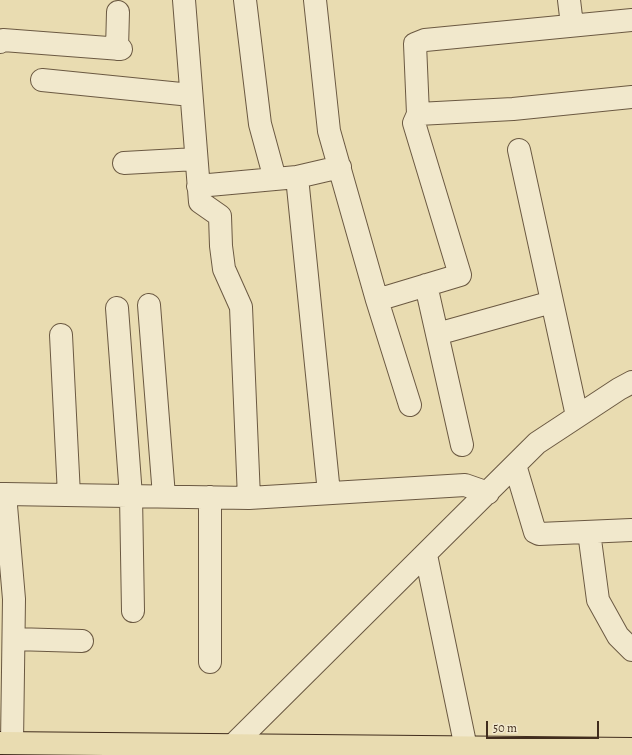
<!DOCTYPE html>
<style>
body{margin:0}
#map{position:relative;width:632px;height:755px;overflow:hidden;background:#e9dcb1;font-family:Alegreya,serif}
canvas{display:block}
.scale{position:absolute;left:486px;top:721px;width:113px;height:18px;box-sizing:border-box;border:2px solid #412d1d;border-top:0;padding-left:5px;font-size:12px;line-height:14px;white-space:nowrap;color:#412d1d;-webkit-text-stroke:3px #f1e8cc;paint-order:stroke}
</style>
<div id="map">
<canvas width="632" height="755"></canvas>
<div class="scale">50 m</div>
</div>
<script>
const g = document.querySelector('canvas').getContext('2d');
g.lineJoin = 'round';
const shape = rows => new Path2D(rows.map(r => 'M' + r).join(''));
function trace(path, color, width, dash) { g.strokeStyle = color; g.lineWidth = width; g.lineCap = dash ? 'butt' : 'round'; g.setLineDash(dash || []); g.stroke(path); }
const minor = shape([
 [184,0,200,202,220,216,221,246,224,269,241,307,249,498],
 [245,0,260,124,275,179],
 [315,0,329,131,377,300,410,405],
 [569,0,572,25],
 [0,42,3,40,121,49],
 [117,49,118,12],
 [42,80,191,95],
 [418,114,513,109,632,97],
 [519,150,577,416],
 [124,163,196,159],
 [297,177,329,493],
 [198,186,297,177,340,167],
 [426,285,462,445],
 [377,300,460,275,414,123,418,114,415,44,425,40,632,20],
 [149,305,164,496],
 [117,308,131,496,133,611],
 [437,334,552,302],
 [61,335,69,495],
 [515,465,535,532,539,534,631,530],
 [0,494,5,494,14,599,12,743],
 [5,494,249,498,465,485,488,493],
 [210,497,210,662],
 [589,532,598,600,618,636,632,650],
 [426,555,466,748],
 [14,639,82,641],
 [232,746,537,443,619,389,632,382]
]);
const major = shape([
 [0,743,632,749]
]);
trace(minor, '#6b5942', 24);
trace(major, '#412d1d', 24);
trace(minor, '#f1e8cc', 22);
trace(major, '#e9dcb1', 22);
</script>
